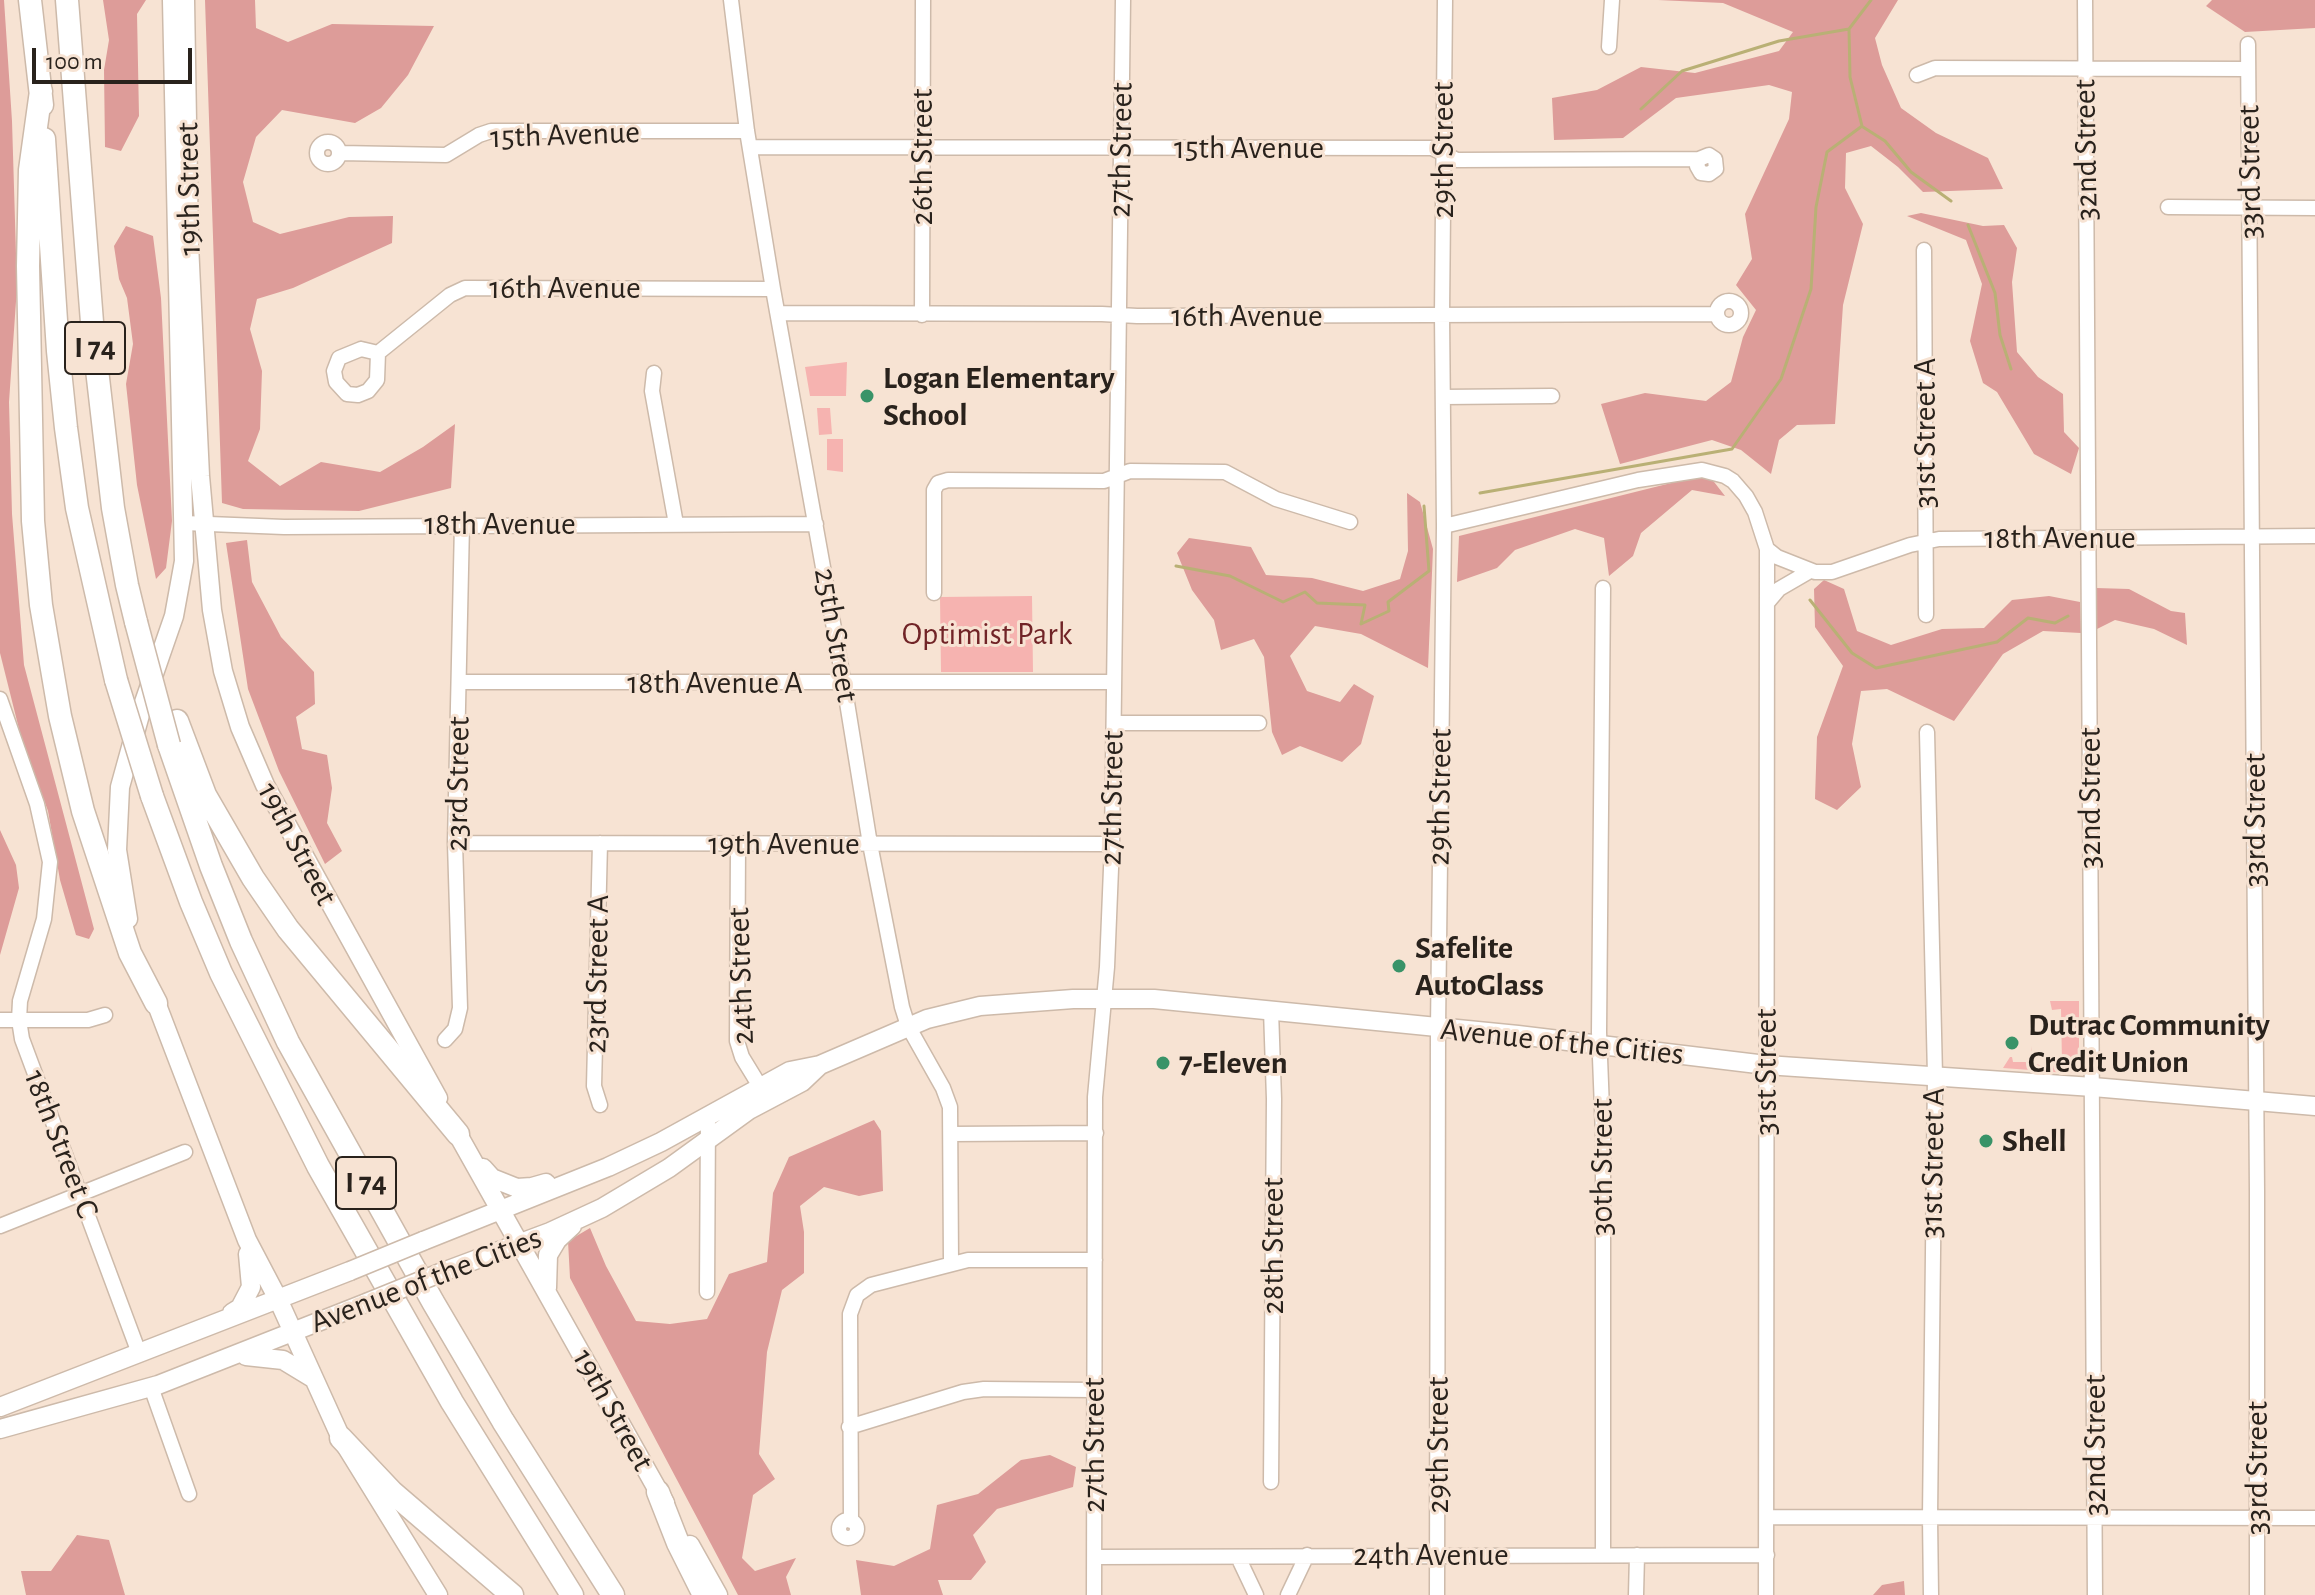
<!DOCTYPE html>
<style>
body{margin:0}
#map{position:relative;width:2315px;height:1595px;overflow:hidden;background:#f7e3d3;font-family:"Alegreya Sans",sans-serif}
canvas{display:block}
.scale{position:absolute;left:32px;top:48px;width:160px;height:36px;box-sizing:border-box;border:4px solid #29221c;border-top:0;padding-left:10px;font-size:24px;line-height:28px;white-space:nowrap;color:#29221c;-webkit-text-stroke:6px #f7e3d3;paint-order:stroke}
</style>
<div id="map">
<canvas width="2315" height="1595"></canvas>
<div class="scale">100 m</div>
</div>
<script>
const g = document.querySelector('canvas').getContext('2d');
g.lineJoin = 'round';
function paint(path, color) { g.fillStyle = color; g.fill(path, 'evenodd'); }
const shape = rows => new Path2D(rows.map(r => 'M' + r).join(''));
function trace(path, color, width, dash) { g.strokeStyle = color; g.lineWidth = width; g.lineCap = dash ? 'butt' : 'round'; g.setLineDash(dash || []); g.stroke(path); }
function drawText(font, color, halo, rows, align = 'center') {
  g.font = font + ' "Alegreya Sans",sans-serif'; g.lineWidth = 6; g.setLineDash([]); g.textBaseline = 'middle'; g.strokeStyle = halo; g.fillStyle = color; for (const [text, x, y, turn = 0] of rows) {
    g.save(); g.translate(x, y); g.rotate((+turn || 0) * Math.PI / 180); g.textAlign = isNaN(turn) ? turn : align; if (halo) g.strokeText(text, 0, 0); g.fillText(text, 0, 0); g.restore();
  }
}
const green = shape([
 [847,362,846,396,810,396,805,367],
 [817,408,830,408,832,434,819,435],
 [827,439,843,439,843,472,827,470],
 [1032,596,1033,672,941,672,940,597],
 [2050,1001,2079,1001,2079,1073,2052,1072,2053,1066,2062,1063,2061,1009,2052,1010],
 [2032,1046,2032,1063,2043,1066,2044,1071,2003,1068,2010,1057,2012,1057,2013,1062,2027,1062,2027,1058,2031,1058]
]);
const forest = shape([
 [0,0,4,0,12,121,17,287,9,402,12,514,24,665,94,929,89,939,76,935,60,880,48,811,22,741,0,653],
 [103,0,146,0,137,14,139,116,121,151,105,147,104,70,109,40],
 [205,0,255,0,256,28,288,42,332,24,434,26,408,75,381,108,355,123,282,110,256,137,243,182,253,222,280,234,349,217,393,216,392,243,293,288,257,299,250,329,262,371,260,429,248,461,280,486,321,462,380,472,423,447,455,424,451,488,359,511,243,509,222,503],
 [1658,0,1898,0,1875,38,1882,65,1901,108,1936,133,1988,158,2003,189,1923,192,1898,167,1871,146,1846,153,1845,188,1863,224,1843,305,1835,424,1797,425,1779,440,1771,474,1741,450,1712,440,1620,464,1601,404,1645,393,1706,401,1731,382,1743,337,1756,310,1736,285,1752,259,1745,214,1789,119,1792,92,1769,85,1676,98,1623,138,1554,140,1552,98,1597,90,1641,67,1695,73,1779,51,1793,32,1723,3],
 [2212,0,2315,0,2315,28,2245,32,2206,6],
 [1921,213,1983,226,2004,225,2017,248,2012,282,2017,352,2038,377,2063,394,2064,432,2079,448,2071,474,2034,454,1997,392,1983,383,1970,341,1982,284,1966,240,1907,216],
 [126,226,153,236,161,298,172,521,166,568,156,579,137,485,126,384,133,344,127,298,119,279,114,246],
 [1695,477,1711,478,1725,496,1692,490,1641,533,1633,556,1609,576,1604,538,1575,529,1515,550,1497,568,1457,582,1459,536],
 [1407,493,1420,502,1433,549,1428,668,1361,634,1315,626,1290,656,1307,691,1340,702,1354,684,1374,696,1361,744,1342,762,1300,746,1282,755,1272,732,1264,657,1254,639,1221,650,1214,620,1192,590,1177,553,1189,538,1251,547,1266,575,1312,578,1363,591,1400,579,1408,551],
 [247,540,252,582,281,637,314,672,315,704,296,717,302,749,327,755,332,788,327,823,342,851,325,864,279,771,248,689,226,543],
 [1824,580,1844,589,1857,631,1891,645,1942,629,1984,628,2012,600,2049,596,2080,602,2081,633,2043,631,2003,654,1954,721,1887,689,1861,691,1852,744,1861,787,1837,810,1815,799,1817,737,1843,666,1815,627,1814,589],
 [2096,588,2129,589,2171,611,2185,613,2187,645,2154,629,2115,620,2097,629],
 [0,830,16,865,19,888,0,955],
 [874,1120,881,1131,883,1191,859,1196,824,1187,800,1206,804,1232,804,1273,782,1290,767,1352,759,1454,775,1479,753,1495,742,1558,755,1571,796,1558,786,1577,791,1595,738,1595,570,1278,568,1241,590,1228,606,1266,636,1321,670,1324,707,1319,729,1274,767,1262,773,1193,789,1157],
 [1050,1455,1076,1467,1073,1487,997,1509,973,1535,986,1562,971,1580,938,1580,943,1595,861,1595,856,1560,894,1566,930,1549,937,1505,978,1494,1021,1460],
 [77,1535,109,1540,125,1595,26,1595,21,1571,51,1571],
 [1904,1581,1905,1595,1873,1595,1882,1585]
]);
const stream = shape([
 [1641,109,1682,71,1779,41,1849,29],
 [1863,127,1885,141,1911,172,1951,201],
 [1968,225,1995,293,2000,335,2011,369],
 [1480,493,1732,449,1781,379,1811,289,1816,207,1827,152,1862,126,1850,77,1849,29,1871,0],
 [1176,566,1230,576,1283,602,1305,592,1317,603,1365,605,1361,624,1389,611,1388,602,1429,571,1424,506],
 [1810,600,1852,653,1876,668,1997,642,2028,618,2055,623,2068,616]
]);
const minor = shape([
 [731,0,747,131,773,289,844,684,870,844,902,1007,908,1026,943,1088,950,1107,951,1262],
 [2085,0,2095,1595],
 [2248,44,2257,1191,2257,1595],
 [1609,47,1612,0],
 [1917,75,1935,68,2248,69],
 '317 153a11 11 0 1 1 22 0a11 11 0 1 1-22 0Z',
 [750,147,1432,148,1457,160,1699,159,1709,155,1715,159,1716,169,1709,174,1701,173,1697,166,1699,159],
 [340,153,446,155,479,135,491,131,747,131],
 [2168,207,2315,208],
 [1924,250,1926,615],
 '1717 313a12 12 0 1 1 24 0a12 12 0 1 1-24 0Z',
 [778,313,1102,314,1137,316,1717,314],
 [922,315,923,0],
 [361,349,378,353,377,380,368,391,358,395,347,394,336,382,334,371,339,358,361,349],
 [378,353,450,295,465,288,773,289],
 [654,373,652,391,676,524],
 [1443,397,1552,396],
 [184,523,284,527,816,524],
 [1444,526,1638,480,1702,470,1725,476,1733,481,1746,496,1755,512,1767,549,1777,557,1815,572,1832,572,1910,545,1939,539,2315,536],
 [1603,588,1599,1032,1603,1135,1603,1554],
 [934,593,934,490,938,483,948,480,1104,481,1130,471,1225,472,1276,499,1350,522],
 [1768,602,1779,589,1810,571],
 [460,682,1113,682],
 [0,699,37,804,50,862,44,919,20,1001,19,1020,22,1039,139,1353],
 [1114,723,1259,723],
 [1927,732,1935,1076,1930,1517,1931,1595],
 [455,843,1112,844],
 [600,843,594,1086,600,1105],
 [738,845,737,1041,742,1057,764,1093],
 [1271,1010,1274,1099,1271,1482],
 [0,1020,88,1020,105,1015],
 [445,1040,455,1029,460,1008,455,843,462,524],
 [951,1134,1096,1133],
 [0,1226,185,1152],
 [707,1292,708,1116],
 [151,1387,189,1494],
 [849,1427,963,1392,984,1389,1094,1390],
 [1767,1517,2315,1518],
 '839 1529a9 9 0 1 1 18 0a9 9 0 1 1-18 0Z',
 [851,1521,850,1314,857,1295,871,1285,968,1260,1095,1260],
 [1095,1557,1767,1555],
 [1238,1557,1256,1595],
 [1094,1595,1095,1097,1107,967,1112,844,1123,0],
 [1288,1595,1307,1555],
 [1437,1595,1438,1028,1444,526,1442,315,1445,0],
 [1636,1595,1637,1555],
 [1766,1595,1767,549]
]);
const major = shape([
 [185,0,189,244,200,476,212,610,223,671,240,727,265,785,438,1098],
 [128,919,117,850,120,787,141,711,174,616,184,561,172,0],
 [152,992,247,1240,278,1299,341,1438,438,1595],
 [452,1124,665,1503],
 [483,1168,492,1178,517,1188,532,1187,546,1183],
 [423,1241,608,1167,661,1142,790,1071,820,1065,927,1019,980,1006,1073,999,1154,999,1518,1035,1766,1065,2093,1087,2315,1106],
 [440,1273,550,1232,602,1208,669,1168,749,1110,802,1082,820,1065],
 [547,1288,548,1255,557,1240,572,1226],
 [232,1313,240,1308,251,1287,248,1254],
 [246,1356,283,1360,311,1377],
 [0,1407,350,1271],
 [0,1429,158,1385,366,1303],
 [690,1545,718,1595]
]);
const highway = shape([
 [30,0,42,105],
 [67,0,93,335,113,508,127,585,136,622],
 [41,91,30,170,28,266,33,521,41,605,60,716,83,811,130,953,156,1003],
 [44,139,58,351,66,428,77,508,116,680],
 [177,721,205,795,253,878,288,929,458,1134],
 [169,745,211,866,241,941,288,1042,433,1302,503,1421,613,1595],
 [152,796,191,902,221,973,318,1166,452,1402,572,1595],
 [341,1438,392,1492,512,1595],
 [658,1492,678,1543,704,1595]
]);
const majorBridge = shape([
 [350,1271,423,1241],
 [366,1303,440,1273]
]);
const highwayBridge = shape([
 [136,622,169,745],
 [116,680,152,796]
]);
const markers = [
 [867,396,8,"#399368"],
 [1399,966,8,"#399368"],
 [2012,1043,8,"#399368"],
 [1163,1063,8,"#399368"],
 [1986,1141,8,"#399368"]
];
const shields = [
 [95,348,60],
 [366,1183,60]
];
const shieldNames = [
 ["I 74",95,348],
 ["I 74",366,1183]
];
const streetNames = [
 ["15th Avenue",565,135,-2],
 ["15th Avenue",1249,148],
 ["27th Street",1121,150,-89],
 ["29th Street",1443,150,-90],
 ["32nd Street",2086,150,-91],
 ["26th Street",922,157,-90],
 ["33rd Street",2250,172,-91],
 ["19th Street",189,189,-91],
 ["16th Avenue",565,288],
 ["16th Avenue",1247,316],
 ["31st Street A",1925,433,-90],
 ["18th Avenue",500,524],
 ["18th Avenue",2060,538],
 ["25th Street",836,635,80],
 ["18th Avenue A",715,683],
 ["23rd Street",458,784,-89],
 ["29th Street",1440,797,-89],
 ["27th Street",1112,798,-89],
 ["32nd Street",2090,798,-90],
 ["33rd Street",2255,820,-90],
 ["19th Street",297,844,62],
 ["19th Avenue",784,844],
 ["23rd Street A",597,974,-89],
 ["24th Street",741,976,-92],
 ["Avenue of the Cities",1562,1042,6],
 ["31st Street",1766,1072,-90],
 ["18th Street C",61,1144,69],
 ["31st Street A",1933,1163,-89],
 ["30th Street",1602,1167,-90],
 ["28th Street",1273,1246,-90],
 ["Avenue of the Cities",426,1280,-21],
 ["19th Street",613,1410,61],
 ["27th Street",1094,1445,-90],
 ["29th Street",1438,1445,-90],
 ["32nd Street",2095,1445,-90],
 ["33rd Street",2257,1468,-90],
 ["24th Avenue",1431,1555]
];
const poiNames = [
 ["Logan Elementary",883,378],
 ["School",883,415],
 ["Safelite",1415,948],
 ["AutoGlass",1415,985],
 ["Dutrac Community",2028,1025],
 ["Credit Union",2028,1062],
 ["7-Eleven",1179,1063],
 ["Shell",2002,1141]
];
const parkNames = [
 ["Optimist Park",987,634]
];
paint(green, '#f6b3b0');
paint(forest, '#dd9c99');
trace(stream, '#b9b075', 3);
trace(minor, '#cdbaaa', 17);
trace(major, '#cdbaaa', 21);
trace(highway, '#cdbaaa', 25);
trace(minor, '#fff', 14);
trace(major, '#fff', 18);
trace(highway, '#fff', 22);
trace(majorBridge, '#cdbaaa', 21, []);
trace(highwayBridge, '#cdbaaa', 25, []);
trace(majorBridge, '#fff', 18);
trace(highwayBridge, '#fff', 22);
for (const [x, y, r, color] of markers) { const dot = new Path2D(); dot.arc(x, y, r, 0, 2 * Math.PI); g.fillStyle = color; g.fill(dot); trace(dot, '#f7e3d3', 3); }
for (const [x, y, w] of shields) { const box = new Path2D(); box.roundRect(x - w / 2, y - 26, w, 52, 6); g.fillStyle = '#f7e3d3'; g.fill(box); trace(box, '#29221c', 2); }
drawText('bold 30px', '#29221c', null, shieldNames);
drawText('32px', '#29221c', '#f7e3d3', streetNames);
drawText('bold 32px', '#29221c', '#f7e3d3', poiNames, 'left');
drawText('32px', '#712427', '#f7e3d3', parkNames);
</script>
